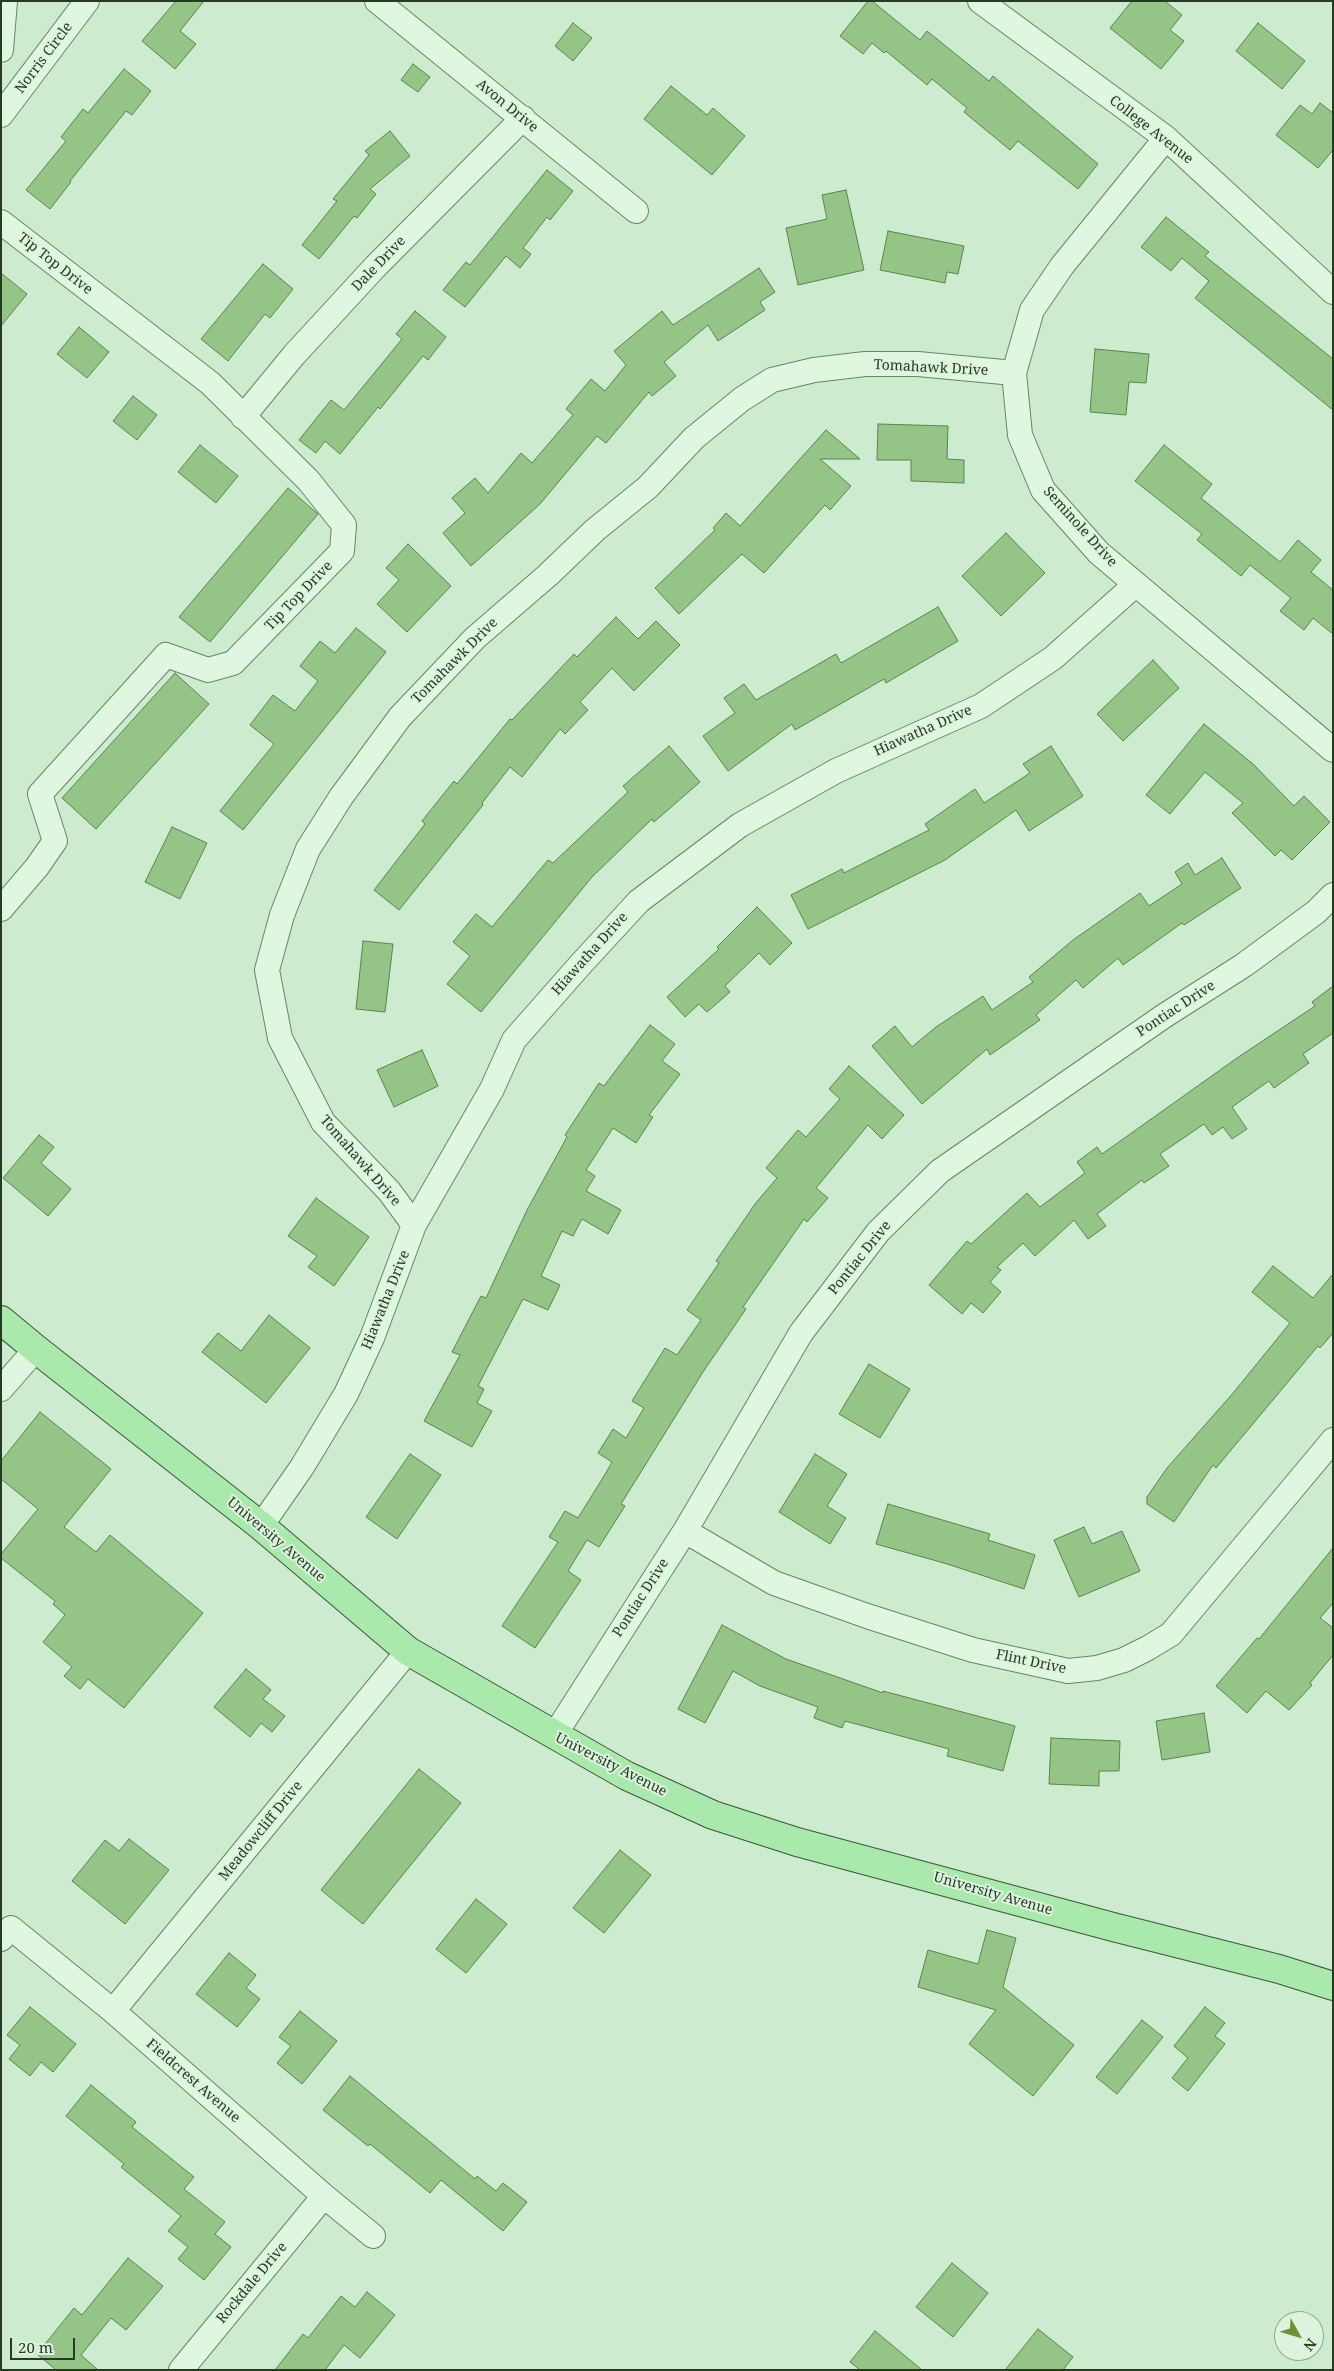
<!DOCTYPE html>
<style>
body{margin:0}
#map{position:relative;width:1334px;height:2371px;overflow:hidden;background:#cdebce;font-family:"Noto Serif",serif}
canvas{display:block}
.frame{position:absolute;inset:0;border:2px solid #273a23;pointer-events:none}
.north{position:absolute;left:1274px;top:2311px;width:50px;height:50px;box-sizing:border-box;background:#dcf3dd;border:1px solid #94a993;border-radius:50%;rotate:129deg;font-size:14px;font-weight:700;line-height:20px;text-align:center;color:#273a23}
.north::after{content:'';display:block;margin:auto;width:18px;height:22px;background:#729037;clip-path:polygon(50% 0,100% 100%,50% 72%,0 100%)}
.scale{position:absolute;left:10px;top:2338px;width:65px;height:22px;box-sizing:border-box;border:2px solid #273a23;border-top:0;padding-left:6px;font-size:15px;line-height:18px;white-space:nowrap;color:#273a23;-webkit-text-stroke:4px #dcf3dd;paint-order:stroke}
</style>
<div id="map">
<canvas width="1334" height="2371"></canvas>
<div class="frame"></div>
<div class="north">N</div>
<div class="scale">20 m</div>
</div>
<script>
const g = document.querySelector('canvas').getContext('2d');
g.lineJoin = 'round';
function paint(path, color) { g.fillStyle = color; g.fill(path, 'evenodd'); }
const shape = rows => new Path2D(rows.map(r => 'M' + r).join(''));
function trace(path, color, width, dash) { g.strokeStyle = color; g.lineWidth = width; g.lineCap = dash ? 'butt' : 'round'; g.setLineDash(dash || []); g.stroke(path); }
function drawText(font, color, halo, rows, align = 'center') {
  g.font = font + ' "Noto Serif",serif'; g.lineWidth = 4; g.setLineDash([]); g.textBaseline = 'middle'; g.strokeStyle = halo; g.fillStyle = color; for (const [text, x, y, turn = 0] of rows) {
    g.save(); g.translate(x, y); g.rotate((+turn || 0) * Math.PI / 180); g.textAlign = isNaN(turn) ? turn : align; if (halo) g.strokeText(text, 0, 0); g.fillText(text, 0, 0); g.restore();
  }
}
const building = shape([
 [176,1,204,1,180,31,196,44,175,69,142,41,176,1],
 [868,1,872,1,920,40,927,31,989,81,993,76,1098,164,1078,189,1018,141,1010,150,964,112,967,108,932,79,927,85,886,51,884,53,872,43,863,54,840,36,868,1],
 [1132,1,1165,1,1182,15,1170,30,1184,41,1161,69,1110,28,1132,1],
 [573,23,592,38,573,61,555,46,573,23],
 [1258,23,1305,61,1282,89,1236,51,1258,23],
 [413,64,430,77,418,92,401,80,413,64],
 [124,69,151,91,132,115,126,111,70,181,71,182,50,209,26,190,66,141,61,137,83,109,88,113,124,69],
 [671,86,707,115,713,108,745,136,712,175,644,119,671,86],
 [1320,103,1333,113,1333,150,1318,168,1276,135,1300,105,1312,114,1320,103],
 [390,131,410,156,370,189,376,194,357,218,354,216,319,259,302,245,337,201,333,199,369,155,365,151,390,131],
 [547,170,573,191,550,220,547,217,523,248,531,254,520,268,506,256,465,307,443,290,466,262,470,265,547,170],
 [846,190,864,270,798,285,786,228,827,219,822,195,846,190],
 [1166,217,1209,252,1205,256,1333,359,1333,410,1195,298,1209,281,1182,258,1171,271,1141,247,1166,217],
 [888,231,964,246,958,274,947,272,945,283,880,270,888,231],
 [263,264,293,289,270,318,265,314,228,361,201,339,263,264],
 [759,268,775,292,760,302,765,310,718,341,708,325,664,362,676,376,652,396,649,392,606,443,597,436,540,504,471,566,443,533,465,513,452,498,475,478,488,493,521,453,532,463,573,415,566,409,591,379,605,391,626,365,614,351,662,311,673,325,759,268],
 [1,273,27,294,1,326,1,273],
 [415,311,446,337,428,360,423,356,380,409,378,407,340,454,325,441,316,453,299,440,331,400,344,410,402,339,396,334,415,311],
 [79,327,109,352,87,378,57,354,79,327],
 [1095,349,1149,354,1146,383,1129,382,1126,415,1090,412,1095,349],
 [133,396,157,415,137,440,113,421,133,396],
 [878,424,948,426,947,459,964,460,964,483,911,481,911,460,877,460,878,424],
 [826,430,860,459,820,459,851,486,830,510,825,505,764,573,742,554,679,614,655,588,715,530,713,528,726,513,740,526,826,430],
 [200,445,238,476,216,503,178,472,200,445],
 [1164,445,1212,484,1201,498,1280,562,1298,540,1321,560,1311,572,1333,590,1333,634,1313,618,1304,630,1280,611,1291,598,1250,565,1241,576,1197,540,1202,534,1135,481,1164,445],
 [288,488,318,514,210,642,179,617,288,488],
 [1006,533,1045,573,1001,616,962,576,1006,533],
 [408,544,451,586,407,632,377,604,399,580,386,568,408,544],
 [938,607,958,641,886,683,884,679,795,730,792,724,728,771,703,736,735,713,724,698,744,684,756,700,836,654,841,663,938,607],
 [616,617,638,639,656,621,680,645,634,691,612,668,580,702,588,710,565,734,560,729,522,777,510,767,482,803,483,805,399,910,374,890,425,824,422,821,454,781,457,784,510,719,512,720,574,654,577,657,616,617],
 [356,628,386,652,243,830,220,811,274,744,250,725,273,695,295,711,318,681,300,666,320,641,335,653,356,628],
 [1153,660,1179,688,1123,741,1097,714,1153,660],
 [175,673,209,704,96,829,62,798,175,673],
 [1204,724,1253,764,1294,806,1304,796,1330,822,1292,860,1281,850,1275,856,1232,813,1243,803,1205,772,1170,814,1146,795,1204,724],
 [669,746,700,782,654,822,652,819,592,877,481,1012,447,984,470,956,453,942,476,914,492,927,548,860,553,863,628,792,623,786,669,746],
 [1051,746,1083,796,1029,831,1016,810,945,860,808,929,791,895,842,869,844,873,929,830,925,824,975,789,984,803,1030,773,1023,764,1051,746],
 [172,827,207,843,180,899,145,882,172,827],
 [1222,858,1241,888,1184,925,1182,923,1123,965,1118,958,1083,988,1076,980,1036,1015,1040,1020,990,1055,987,1049,922,1104,872,1046,895,1026,912,1047,936,1027,983,996,992,1010,1033,982,1029,977,1073,940,1140,893,1149,906,1182,884,1175,872,1188,863,1195,875,1222,858],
 [757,907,792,943,770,965,759,953,725,986,730,992,707,1012,699,1004,685,1017,667,997,719,949,717,947,757,907],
 [363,941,393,944,385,1012,356,1009,363,941],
 [1333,986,1333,1033,1303,1054,1309,1063,1274,1088,1269,1081,1232,1107,1247,1129,1232,1139,1223,1127,1212,1135,1204,1124,1160,1154,1169,1166,1144,1183,1142,1180,1097,1214,1106,1226,1088,1239,1074,1220,1035,1256,1023,1243,997,1267,1001,1270,990,1282,1001,1292,983,1313,971,1303,962,1314,929,1285,967,1241,971,1244,1027,1193,1040,1207,1085,1173,1077,1162,1097,1147,1102,1154,1237,1058,1315,1006,1312,1002,1333,986],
 [650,1025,675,1044,662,1061,680,1074,649,1115,653,1117,636,1143,613,1128,586,1170,595,1176,586,1191,621,1210,608,1234,582,1219,573,1236,562,1231,541,1276,560,1285,548,1310,523,1299,478,1386,484,1389,477,1403,492,1411,472,1447,424,1421,460,1355,452,1352,481,1296,486,1298,527,1210,567,1137,565,1135,599,1083,604,1086,650,1025],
 [422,1050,438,1086,394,1107,377,1070,422,1050],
 [849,1066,904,1115,882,1139,868,1125,816,1188,828,1198,807,1222,804,1219,743,1307,746,1309,703,1372,621,1504,625,1506,599,1547,587,1540,568,1571,581,1580,535,1648,502,1626,558,1542,549,1537,565,1511,578,1518,604,1476,612,1462,598,1453,613,1429,626,1438,644,1408,632,1401,665,1348,677,1355,701,1320,687,1310,719,1263,716,1261,755,1204,777,1178,766,1168,798,1130,806,1137,840,1099,829,1089,849,1066],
 [39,1135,54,1147,41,1163,71,1189,48,1216,3,1178,39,1135],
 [316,1198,369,1237,334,1286,308,1267,317,1256,288,1236,316,1198],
 [1273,1266,1313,1298,1333,1274,1333,1333,1320,1348,1318,1346,1216,1468,1213,1465,1174,1522,1147,1504,1147,1497,1167,1468,1234,1392,1290,1323,1252,1292,1273,1266],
 [269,1315,310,1348,266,1403,202,1352,218,1333,241,1351,269,1315],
 [869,1364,910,1389,880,1438,839,1414,869,1364],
 [40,1412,111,1469,64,1527,96,1552,110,1535,203,1613,124,1708,88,1679,80,1689,64,1676,72,1667,43,1642,65,1615,53,1604,55,1601,1,1558,1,1554,38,1509,1,1479,1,1461,40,1412],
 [410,1454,441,1475,397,1539,366,1517,410,1454],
 [815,1454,847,1474,827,1506,846,1518,830,1544,779,1512,815,1454],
 [888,1504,990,1534,988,1540,1035,1555,1024,1589,944,1563,876,1544,888,1504],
 [1084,1527,1092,1544,1122,1531,1140,1571,1079,1597,1054,1540,1084,1527],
 [1333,1548,1333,1603,1320,1618,1333,1628,1333,1655,1310,1683,1312,1685,1289,1710,1266,1691,1247,1713,1216,1686,1257,1638,1259,1639,1333,1548],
 [722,1625,786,1659,883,1693,883,1691,1015,1726,1003,1771,947,1756,949,1749,845,1721,842,1728,814,1718,818,1707,760,1686,733,1671,705,1723,678,1709,722,1625],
 [246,1669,271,1690,263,1699,285,1716,272,1732,261,1723,250,1737,214,1707,246,1669],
 [1204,1713,1210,1752,1162,1760,1156,1721,1204,1713],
 [1051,1738,1120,1741,1119,1771,1099,1771,1099,1786,1049,1784,1051,1738],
 [419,1769,461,1803,363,1924,321,1890,419,1769],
 [129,1839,169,1870,125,1924,72,1881,105,1840,119,1851,129,1839],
 [620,1850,651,1875,604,1933,573,1908,620,1850],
 [476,1899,507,1924,466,1973,436,1949,476,1899],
 [987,1930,1016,1938,1003,1987,1074,2045,1033,2096,969,2044,996,2010,918,1987,928,1950,978,1964,987,1930],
 [229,1953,256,1975,246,1988,260,1999,237,2027,196,1994,229,1953],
 [30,2007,76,2044,53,2072,41,2062,30,2076,9,2059,20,2045,7,2035,30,2007],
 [1205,2007,1225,2023,1215,2036,1225,2044,1188,2091,1172,2078,1188,2058,1174,2046,1205,2007],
 [300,2011,337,2041,302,2084,277,2063,291,2046,279,2037,300,2011],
 [1142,2020,1163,2037,1117,2094,1096,2077,1142,2020],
 [350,2076,475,2179,477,2176,496,2191,503,2183,527,2202,503,2231,441,2180,430,2193,370,2144,368,2146,323,2110,350,2076],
 [91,2085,136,2122,132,2127,194,2177,184,2189,225,2222,215,2234,231,2247,204,2280,178,2259,188,2247,168,2231,181,2216,121,2167,124,2164,66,2116,91,2085],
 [128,2258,163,2286,126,2330,111,2318,81,2355,98,2370,56,2370,37,2354,74,2308,82,2315,128,2258],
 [952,2263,988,2293,953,2337,916,2307,952,2263],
 [367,2292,395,2315,360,2358,344,2345,325,2370,275,2370,303,2334,308,2338,341,2296,355,2307,367,2292],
 [1038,2329,1073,2357,1063,2370,1005,2370,1038,2329],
 [875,2331,922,2370,860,2370,850,2362,875,2331]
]);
const street = shape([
 [377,1,636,211],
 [980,1,1166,138,1333,292],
 [1,50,5,1],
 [1,115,87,1],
 [1166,138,1062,266,1032,310,1014,373,1020,435,1043,490,1099,553,1333,750],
 [1,222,210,383,308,480,344,525,342,551,233,663,208,670,166,655,40,794,55,841,37,867,1,909],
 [243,417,294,355,375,267,523,118],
 [414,1225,389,1191,323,1122,280,1038,267,970,282,915,308,849,341,797,400,717,475,638,548,575,595,530,648,487,694,438,742,399,772,380,814,370,865,364,918,364,1014,373],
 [1,1389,36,1349],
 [261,1526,302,1467,346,1394,372,1338,414,1225,492,1089,514,1040,580,965,639,901,740,825,836,771,981,706,1053,658,1135,585],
 [685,1531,774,1583,867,1616,973,1650,1068,1671,1097,1668,1124,1660,1148,1648,1171,1634,1333,1440],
 [554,1736,685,1531,801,1333,878,1232,940,1171,1164,1016,1244,965,1316,912,1333,895],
 [1,1939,11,1928,113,2011,324,2196,373,2236],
 [113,2011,408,1651],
 [181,2370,324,2196]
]);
const primary = shape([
 [1,1320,36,1349,261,1526,408,1651,627,1776,713,1815,797,1842,1113,1927,1279,1969,1333,1986]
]);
const streetNames = [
 ["Norris Circle",44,58,-53],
 ["Avon Drive",507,106,39],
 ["College Avenue",1151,130,38],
 ["Tip Top Drive",55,264,38],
 ["Dale Drive",379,264,-46],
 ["Tomahawk Drive",931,368,3],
 ["Seminole Drive",1080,527,48],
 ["Tip Top Drive",299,596,-46],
 ["Tomahawk Drive",455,661,-45],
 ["Hiawatha Drive",923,731,-24],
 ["Hiawatha Drive",590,954,-48],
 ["Pontiac Drive",1176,1009,-33],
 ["Tomahawk Drive",360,1161,49],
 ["Pontiac Drive",860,1258,-51],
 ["Hiawatha Drive",386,1300,-68],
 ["University Avenue",276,1540,40],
 ["Pontiac Drive",641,1598,-57],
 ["Flint Drive",1031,1662,12],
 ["University Avenue",611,1765,27],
 ["Meadowcliff Drive",261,1831,-51],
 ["University Avenue",993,1894,16],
 ["Fieldcrest Avenue",193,2081,41],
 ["Rockdale Drive",252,2283,-50]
];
paint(building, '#95c586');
trace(building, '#59844a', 1);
trace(street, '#668762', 26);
trace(primary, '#3b5635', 30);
trace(street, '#dff6e1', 24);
trace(primary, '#aae9ac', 28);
drawText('14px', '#273a23', '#dcf3dd', streetNames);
</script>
